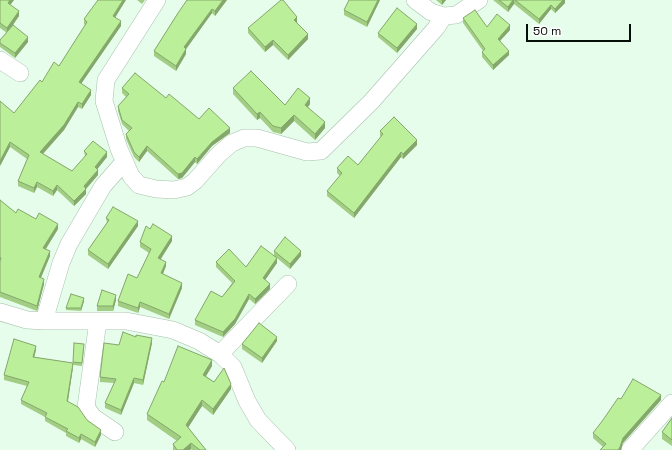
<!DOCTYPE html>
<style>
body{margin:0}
#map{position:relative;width:672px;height:450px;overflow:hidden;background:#e7fdec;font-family:"Space Grotesk",sans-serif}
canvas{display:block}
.scale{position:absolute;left:526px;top:24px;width:105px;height:18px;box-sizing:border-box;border:2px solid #050e07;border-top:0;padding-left:5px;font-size:12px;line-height:14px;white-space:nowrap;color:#050e07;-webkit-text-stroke:3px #fff;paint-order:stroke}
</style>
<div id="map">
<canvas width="672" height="450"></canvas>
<div class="scale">50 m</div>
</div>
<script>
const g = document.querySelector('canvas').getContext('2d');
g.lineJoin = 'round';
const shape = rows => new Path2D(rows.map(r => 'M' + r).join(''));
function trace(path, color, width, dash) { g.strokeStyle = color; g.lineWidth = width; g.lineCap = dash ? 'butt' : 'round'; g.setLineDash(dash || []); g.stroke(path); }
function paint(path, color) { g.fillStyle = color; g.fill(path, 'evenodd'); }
const minor = shape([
 [157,0,106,80,104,101,119,149,131,176,139,185,156,189,174,190,187,187,195,181,219,154,232,143,244,138,257,138,307,152,321,151,371,102,436,28,444,16],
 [415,0,431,12,444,16,456,15,479,0],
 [0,60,20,73],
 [0,312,27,320,44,321,126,321,173,330,199,341,220,354,233,367,247,401,258,420,287,450],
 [44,321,61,263,69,244,103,186,124,162],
 [98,321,86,407,93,417,115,432],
 [220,354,288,284],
 [630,450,672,403]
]);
const wall = shape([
 [0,0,14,0,10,5,19,16,11,28,28,42,15,58,0,47,0,40,7,33,0,28],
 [137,0,145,0,142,4],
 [227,0,215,16,212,13,186,49,186,54,176,71,154,56,154,51,178,13],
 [380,0,367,27,344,15,344,10],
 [436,0,446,0,442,5],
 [493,0,565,0,565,3,555,13,551,9,539,24,514,4,508,12],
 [115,17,121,26,81,83,91,95,82,109,78,107,64,130,43,154,72,171,85,157,84,151,107,157,97,169,98,175,86,189,86,194,74,206,57,190,53,196,37,187,34,193,18,186,18,181,27,159,10,147,0,166,14,113,42,82,59,66,85,25,84,24,84,19],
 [463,18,487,27,510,30,500,41,509,55,493,70,482,57,482,52,483,51,463,23],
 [297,22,308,39,288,60,273,45,265,52,248,33,248,28],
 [417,29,397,53,378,37,378,33],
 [122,88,166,98,199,119,230,133,212,146,197,164,195,162,182,178,178,179,147,151,139,162,134,157,126,139,126,134,129,131,122,124,118,111,118,106,126,97,122,93],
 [233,88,285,105,310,104,308,107,325,128,315,140,294,121,281,134,273,132,260,118,257,120,233,94],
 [380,131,417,145,403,159,401,157,354,218,327,196,327,191,340,176,337,173,337,168,358,165,381,137,380,136],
 [0,200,16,213,36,219,58,229,46,249,50,256,41,278,44,284,37,311,0,297],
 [106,218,138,226,108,269,88,255,88,250,107,223],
 [172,241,161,259,166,266,163,274,182,288,169,319,140,307,138,313,118,306,118,301,137,278,149,253,140,247,140,242],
 [274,251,301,256,290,269,277,258,277,263,265,280,270,289,255,304,249,299,235,324,223,337,195,325,195,320,222,297,232,283,216,267,216,262,246,267,274,255],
 [116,300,113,311,97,311,97,306],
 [84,301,81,311,66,310,66,308],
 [277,341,262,363,242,349,242,344],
 [152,343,143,385,134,383,121,415,105,408,105,403,114,383,100,382,100,377,119,345],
 [84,347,82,366,73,365,68,402,101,435,95,447,81,439,79,443,66,436,66,433,45,421,45,417,21,404,21,400,27,386,4,380,4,375,36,350,34,357,73,363],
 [212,366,206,376,214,382,231,389,213,415,202,406,188,427,206,450,192,450,191,449,190,450,173,450,173,444,177,441,147,420,147,414,164,382],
 [621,399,661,400,623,443,603,447,593,438,593,433],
 [672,418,672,446,662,439,662,432]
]);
const shadedWall = shape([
 [10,0,14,0,8,8,8,3],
 [123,0,126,0,113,21,113,16],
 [223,0,227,0,215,16,215,11],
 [378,0,380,0,367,27,367,22],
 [442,0,446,0,442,5],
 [513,0,514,0,514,4,508,12,508,7],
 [563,0,565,0,565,3,555,13,555,9],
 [551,5,551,9,539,24,539,19],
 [212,9,212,13,184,52,184,47],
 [19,11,19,16,7,33,7,28],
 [297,17,297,22,294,25,294,20],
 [121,21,121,26,79,87,79,82],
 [417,24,417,29,397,53,397,48],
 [510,25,510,30,498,43,498,39],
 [308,34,308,39,288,60,288,55],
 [28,37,28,42,15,58,15,53],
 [273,40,273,45,265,52,265,47],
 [186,49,186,54,176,71,176,66],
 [509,51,509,55,493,70,493,65],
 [91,90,91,95,82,109,82,104],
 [310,98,310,104,305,111,305,105],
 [78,102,78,107,64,130,40,157,40,152],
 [260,112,260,118,257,120,257,114],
 [294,115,294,121,281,134,281,128],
 [325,122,325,128,315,140,315,134],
 [230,128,230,133,212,146,197,164,197,159,212,142],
 [417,140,417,145,403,159,403,154],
 [10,142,10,147,0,166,0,161],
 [147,146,147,151,139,162,139,157],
 [107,152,107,157,95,172,95,167],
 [401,152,401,157,354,218,354,213],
 [195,157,195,162,182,178,178,179,178,174],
 [98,170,98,175,84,191,84,186],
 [37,182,37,187,34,193,34,188],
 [57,185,57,190,53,196,53,191],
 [86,189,86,194,74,206,74,201],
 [138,221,138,226,108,269,108,264],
 [58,224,58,229,43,253,43,248],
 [172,236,172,241,158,263,158,258],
 [50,251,50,256,39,282,39,277],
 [301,251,301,256,290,269,290,264],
 [277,258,277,263,263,283,263,278],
 [166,262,166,266,161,278,161,273],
 [44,279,44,284,37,311,37,306],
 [182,283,182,288,169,319,169,314],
 [270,284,270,289,255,304,255,299],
 [249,294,249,299,235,324,223,337,223,332],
 [116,295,116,300,113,311,113,306],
 [84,298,84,301,81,311,81,308],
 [140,302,140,307,138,313,138,308],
 [277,337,277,341,262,363,262,358],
 [152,338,152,343,143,385,143,380],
 [36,346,36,350,33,362,33,357],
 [212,360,212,366,203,381,203,375],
 [73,363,73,368,67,406,67,401],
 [134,378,134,383,121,415,121,410],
 [231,384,231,389,213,415,213,409],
 [661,395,661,400,623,443,621,450,618,450,623,438],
 [202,400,202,406,186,431,186,425],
 [101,430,101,435,95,447,95,442],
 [81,434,81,439,79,443,79,438],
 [191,443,191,449,190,450,183,450]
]);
const building = shape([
 [0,0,10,0,8,3,19,11,7,28,0,23,0,0],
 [98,0,123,0,113,16,121,21,79,82,91,90,82,104,78,102,64,125,40,152,72,171,87,154,84,151,93,141,107,152,95,167,98,170,84,186,86,189,74,201,57,185,53,191,37,182,34,188,18,181,29,155,10,142,0,161,0,101,14,113,40,80,42,82,54,62,59,66,87,22,84,19,98,0],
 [187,0,223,0,215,11,212,9,184,47,186,49,176,66,154,51,178,13,187,0],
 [281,0,283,0,297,17,294,20,308,34,288,55,273,40,265,47,248,28,281,0],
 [349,0,378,0,367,22,344,10,349,0],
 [499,0,513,0,508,7,499,0],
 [515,0,563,0,555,9,551,5,539,19,515,0],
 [397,8,417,24,397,48,378,33,397,8],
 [475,10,487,27,497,14,510,25,498,39,509,51,493,65,482,52,485,49,463,18,475,10],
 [13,25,28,37,15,53,0,43,0,40,13,25],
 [251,71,285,105,298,88,310,98,305,105,325,122,315,134,294,115,281,128,273,126,260,112,257,114,233,88,251,71],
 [135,73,166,98,169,94,199,119,209,108,230,128,212,142,197,159,195,157,182,173,178,174,147,146,139,157,134,152,126,134,132,128,122,120,118,106,129,94,122,88,135,73],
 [394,117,417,140,403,154,401,152,354,213,327,191,342,173,337,168,348,156,358,165,383,134,380,131,394,117],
 [0,200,16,213,18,209,36,219,39,213,58,224,43,248,50,251,39,277,44,279,37,306,0,292,0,261,1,258,0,257,0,200],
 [113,207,138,221,108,264,88,250,109,220,106,218,113,207],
 [153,224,172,236,158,258,166,262,161,273,182,283,169,314,140,302,138,308,118,301,128,274,137,278,151,249,140,242,146,226,150,229,153,224],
 [285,237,301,251,290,264,274,251,285,237],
 [261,246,277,258,263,278,270,284,255,299,249,294,235,319,223,332,195,320,211,291,222,297,235,281,216,262,229,249,246,267,261,246],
 [102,290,116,295,113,306,97,306,102,290],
 [71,294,84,298,81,308,66,308,71,294],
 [259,323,277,337,262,358,242,344,259,323],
 [123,332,136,337,136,335,152,338,143,380,134,378,121,410,105,403,116,379,100,377,104,343,119,345,123,332],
 [14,339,36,346,33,357,73,363,67,401,78,407,87,420,101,430,95,442,81,434,79,438,66,431,68,429,45,417,47,413,21,400,29,382,4,375,14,339],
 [74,343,84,344,82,363,73,362,74,343],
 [178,346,212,360,203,375,214,382,224,368,231,384,213,409,202,400,186,425,206,450,200,450,191,443,183,450,177,450,173,444,181,437,147,414,162,381,164,382,178,346],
 [633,379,661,395,623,438,620,447,618,450,600,450,606,444,593,433,603,420,618,398,621,399,633,379],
 [672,418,672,440,662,432,672,418]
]);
trace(minor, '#a5c0ab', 18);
trace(minor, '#fff', 17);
paint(wall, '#a2ce84');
paint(shadedWall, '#84a76c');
paint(building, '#bcef9a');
trace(building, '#84a76c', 1);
</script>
